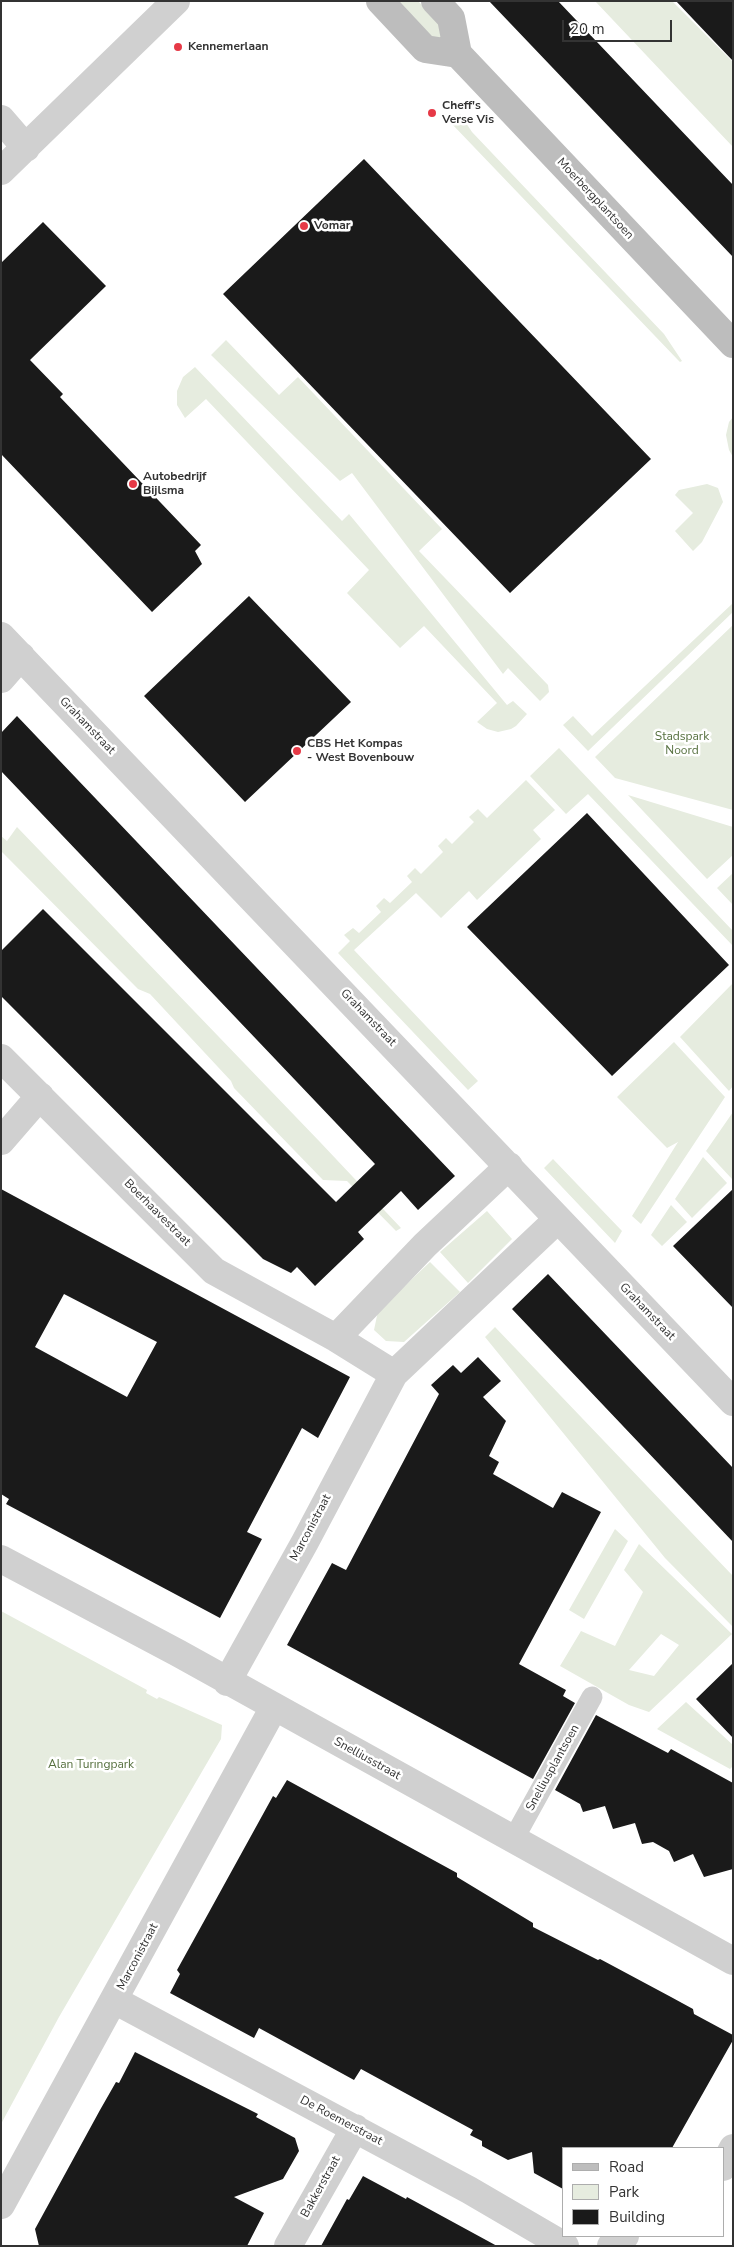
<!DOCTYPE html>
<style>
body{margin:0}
#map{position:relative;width:734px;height:2247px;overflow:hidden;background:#fff;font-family:"Nunito Sans",sans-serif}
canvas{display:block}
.frame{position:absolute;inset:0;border:2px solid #333;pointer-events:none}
.legend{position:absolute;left:562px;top:2147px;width:162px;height:90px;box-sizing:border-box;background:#fff;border:1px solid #adadad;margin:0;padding:6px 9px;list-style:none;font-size:15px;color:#333}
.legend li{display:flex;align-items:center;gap:10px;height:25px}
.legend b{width:25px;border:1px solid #adadad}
.scale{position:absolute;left:562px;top:20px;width:110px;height:22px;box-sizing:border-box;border:2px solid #333;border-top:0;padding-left:6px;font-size:15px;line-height:18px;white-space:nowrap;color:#333;-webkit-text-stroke:4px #fff;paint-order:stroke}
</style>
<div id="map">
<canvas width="734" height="2247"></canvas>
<div class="frame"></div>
<ul class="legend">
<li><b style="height:6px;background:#bdbdbd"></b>Road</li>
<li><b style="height:14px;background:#e6ecdf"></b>Park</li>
<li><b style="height:14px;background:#1a1a1a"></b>Building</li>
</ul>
<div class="scale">20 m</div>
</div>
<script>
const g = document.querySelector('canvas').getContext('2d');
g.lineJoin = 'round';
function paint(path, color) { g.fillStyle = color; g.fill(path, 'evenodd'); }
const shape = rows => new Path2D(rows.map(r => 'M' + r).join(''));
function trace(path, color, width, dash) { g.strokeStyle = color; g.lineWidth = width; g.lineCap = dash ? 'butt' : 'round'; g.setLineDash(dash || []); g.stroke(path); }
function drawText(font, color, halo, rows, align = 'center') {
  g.font = font + ' "Nunito Sans",sans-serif'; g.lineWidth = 5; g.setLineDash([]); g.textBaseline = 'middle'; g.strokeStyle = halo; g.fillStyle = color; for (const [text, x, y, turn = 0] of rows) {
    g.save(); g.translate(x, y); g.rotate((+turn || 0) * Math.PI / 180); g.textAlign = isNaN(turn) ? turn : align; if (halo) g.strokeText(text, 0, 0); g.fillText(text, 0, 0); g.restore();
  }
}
const green = shape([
 [396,1,418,1,442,26,441,38,433,39],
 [595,1,672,1,733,62,733,147],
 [460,114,472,132,664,334,682,361,680,362,677,359,451,123],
 [226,340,279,395,298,377,442,529,419,551,548,685,549,692,540,701,508,668,503,674,352,473,340,481,211,355],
 [195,367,342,521,349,514,507,705,513,701,527,714,516,726,511,729,498,732,487,729,477,722,497,703,424,626,400,648,347,593,369,570,206,399,185,418,177,405,177,391,183,377],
 [733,417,733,457,729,450,726,435,729,422],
 [707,484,718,488,723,502,702,542,693,551,675,531,693,513,675,495,679,490],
 [733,603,733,612,588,751,563,725,573,716,592,736],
 [733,625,733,810,615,778,595,757],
 [559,748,733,931,733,946,588,794,566,814,530,776],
 [526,780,555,810,533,830,541,839,477,900,469,891,441,918,416,893,354,950,478,1081,468,1090,338,953,350,941,344,935,353,928,359,933,381,912,376,906,384,898,390,903,412,882,407,876,415,868,421,874,443,852,438,846,446,838,452,844,474,822,469,817,478,809,487,818],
 [628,795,733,827,733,855,707,879],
 [17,827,320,1142,401,1228,396,1231,347,1181,323,1180,234,1088,231,1081,150,994,138,989,1,851,1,836,7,841],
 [733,873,733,905,717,888],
 [733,983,733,1086,729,1091,680,1037],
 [674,1042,725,1097,641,1224,632,1216,678,1142,667,1148,617,1097],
 [733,1112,733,1178,732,1179,706,1151],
 [703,1157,727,1183,692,1218,675,1199],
 [553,1159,622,1231,615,1243,544,1168],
 [671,1205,687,1222,662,1246,651,1235],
 [487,1211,512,1239,468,1283,440,1252],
 [430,1262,460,1292,404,1342,386,1341,374,1330,378,1311],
 [495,1327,733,1576,733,1627,665,1558,485,1337],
 [615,1529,628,1541,584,1619,569,1610],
 [639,1544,732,1634,649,1712,629,1705,560,1666,581,1631,615,1646,643,1592,624,1570],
 [661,1634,679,1645,654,1676,629,1670],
 [1,1611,147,1690,146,1693,157,1699,159,1697,222,1725,221,1739,59,2017,1,2124],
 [686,1702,733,1745,733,1766,730,1769,657,1729]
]);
const building = shape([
 [489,1,558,1,733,185,733,257],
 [676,1,733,1,733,61,693,19],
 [364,159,651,459,510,593,223,294],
 [43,222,106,286,30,360,63,394,60,397,201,545,195,551,202,564,152,612,1,454,1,263],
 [249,596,351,702,245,802,144,696],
 [17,716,455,1176,418,1210,401,1191,358,1232,364,1239,315,1286,297,1267,291,1273,263,1259,1,996,1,951,43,909,336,1202,375,1164,1,771,1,733],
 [587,813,729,965,612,1076,467,927],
 [1,1189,350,1377,318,1438,302,1428,247,1532,262,1539,220,1618,6,1504,9,1499,1,1494],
 [64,1294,157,1342,127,1397,35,1347],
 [733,1189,733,1308,673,1246],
 [548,1274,733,1468,733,1542,512,1309],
 [478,1357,501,1381,483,1397,506,1421,489,1456,499,1462,493,1474,553,1508,562,1492,601,1512,519,1664,566,1690,563,1696,575,1703,533,1779,287,1645,332,1563,346,1570,439,1394,431,1385,453,1365,461,1373],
 [733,1663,733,1738,696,1699],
 [596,1715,668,1753,671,1749,733,1783,733,1869,704,1877,693,1854,674,1862,669,1851,653,1842,642,1844,635,1823,613,1829,605,1806,583,1812,580,1804,555,1790],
 [287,1780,457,1873,457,1877,533,1923,533,1927,598,1960,600,1959,671,1997,693,2009,694,2014,733,2035,733,2040,672,2148,563,2148,563,2189,534,2173,532,2152,508,2160,482,2146,482,2141,470,2135,473,2130,361,2069,354,2080,259,2028,254,2038,170,1993,180,1974,177,1970,208,1914,273,1796,276,1798],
 [135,2052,258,2114,256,2117,295,2138,299,2151,283,2179,234,2197,264,2213,247,2246,39,2246,35,2229,100,2110,116,2082,119,2083],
 [363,2176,406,2199,407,2197,497,2246,321,2246,347,2199,349,2200]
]);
const lane = shape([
 [513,1840,592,1697]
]);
const street = shape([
 [1,119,26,148],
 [1,171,176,1],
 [1,636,733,1402],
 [1,679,21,656],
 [1,1058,214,1271,336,1338,394,1374],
 [1,1141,40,1096],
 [336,1338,425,1245,509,1166],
 [1,1559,178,1653,733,1961],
 [227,1682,305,1542,394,1374,558,1219],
 [114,2000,469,2190,565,2246],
 [723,2167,733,2148],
 [1,2205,274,1707],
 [288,2246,355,2128],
 [611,2246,625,2236]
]);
const secondary = shape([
 [380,1,425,49,458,54],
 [435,1,451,18,458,54,733,344]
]);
const markers = [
 [178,47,5,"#e63946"],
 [432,113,5,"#e63946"],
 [304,226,5,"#e63946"],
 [133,484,5,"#e63946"],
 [297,751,5,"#e63946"]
];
const poiNames = [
 ["Kennemerlaan",188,47],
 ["Cheff's",442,106],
 ["Verse Vis",442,120],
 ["Vomar",314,226],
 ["Autobedrijf",143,477],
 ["Bijlsma",143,491],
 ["CBS Het Kompas",307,744],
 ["- West Bovenbouw",307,758]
];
const streetNames = [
 ["Moerbergplantsoen",595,199,47],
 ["Grahamstraat",87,726,46],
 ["Grahamstraat",368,1018,46],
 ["Boerhaavestraat",157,1213,45],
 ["Grahamstraat",647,1312,46],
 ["Marconistraat",311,1528,-62],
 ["Snelliusstraat",367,1759,29],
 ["Snelliusplantsoen",553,1768,-61],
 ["Marconistraat",138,1957,-62],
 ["De Roemerstraat",341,2121,28],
 ["Bakkerstraat",321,2187,-61]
];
const parkNames = [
 ["Stadspark",682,737],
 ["Noord",682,751],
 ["Alan Turingpark",91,1765]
];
paint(green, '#e6ecdf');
paint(building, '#1a1a1a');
trace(lane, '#d0d0d0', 21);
trace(street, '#d0d0d0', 28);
trace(secondary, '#bdbdbd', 28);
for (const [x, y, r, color] of markers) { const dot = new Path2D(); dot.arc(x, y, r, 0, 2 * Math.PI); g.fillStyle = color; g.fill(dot); trace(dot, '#fff', 2); }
drawText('bold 12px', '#333', '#fff', poiNames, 'left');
drawText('12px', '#333', '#fff', streetNames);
drawText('12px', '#56703f', '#fff', parkNames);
</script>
